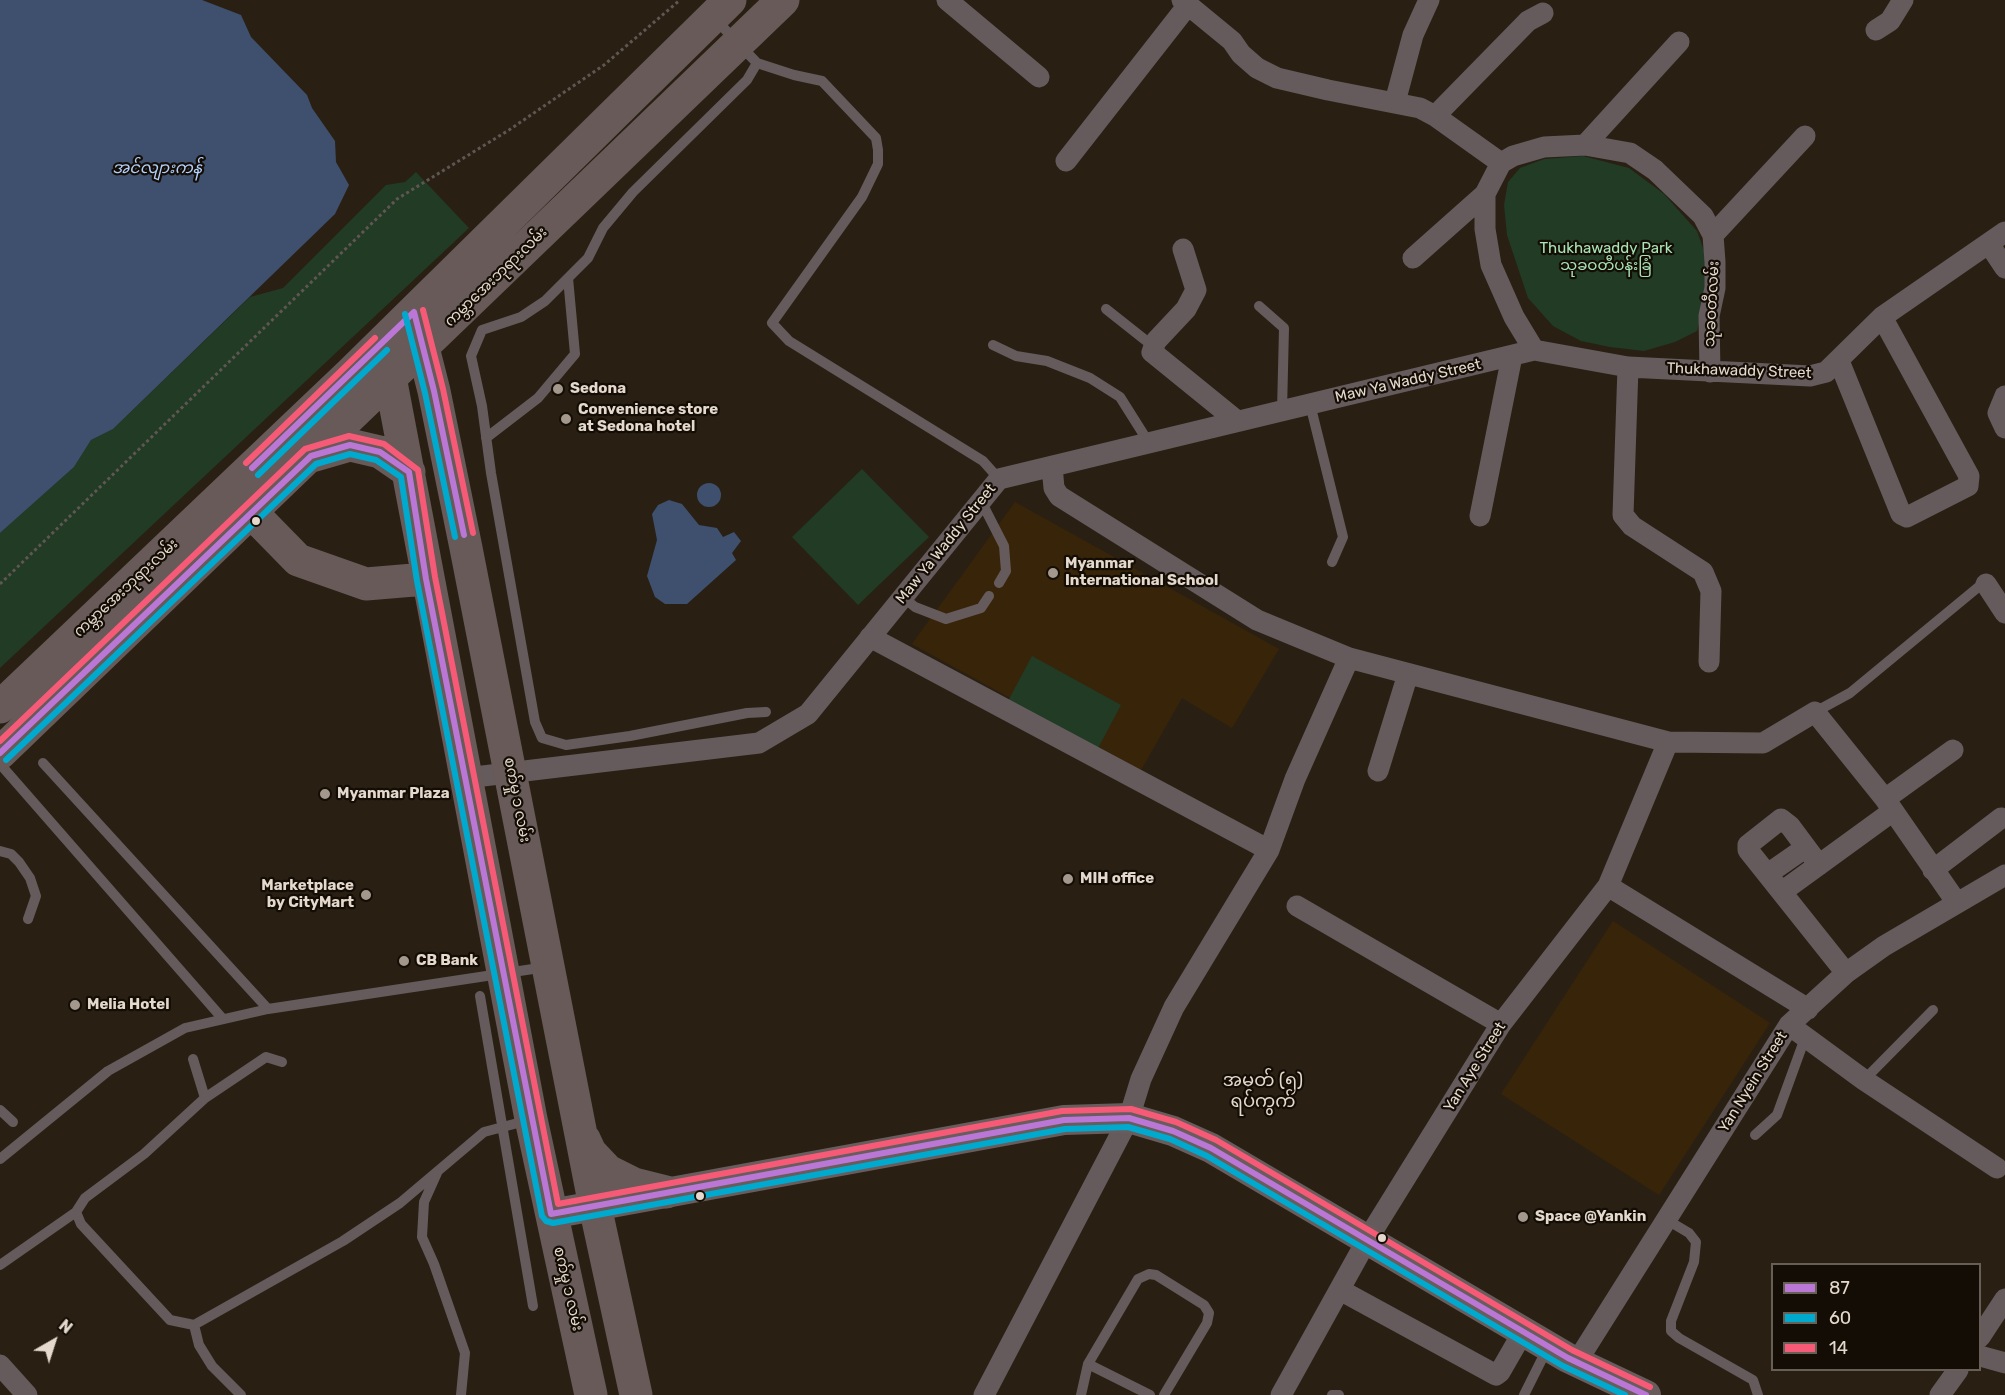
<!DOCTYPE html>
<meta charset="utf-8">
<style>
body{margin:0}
#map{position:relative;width:2005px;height:1395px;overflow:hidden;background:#292013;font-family:Rubik,sans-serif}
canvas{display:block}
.legend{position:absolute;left:1771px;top:1263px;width:210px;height:108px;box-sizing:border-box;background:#140d05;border:2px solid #675f55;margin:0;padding:8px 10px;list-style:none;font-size:18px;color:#e4d9cc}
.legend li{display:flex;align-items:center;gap:12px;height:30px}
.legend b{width:30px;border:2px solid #675f55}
.north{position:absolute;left:24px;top:1311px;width:60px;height:60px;-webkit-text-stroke:4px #140d05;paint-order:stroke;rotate:39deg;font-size:16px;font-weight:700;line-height:24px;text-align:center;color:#e4d9cc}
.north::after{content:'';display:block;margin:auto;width:21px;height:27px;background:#e4d9cc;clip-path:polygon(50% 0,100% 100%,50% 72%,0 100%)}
</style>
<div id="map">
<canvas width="2005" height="1395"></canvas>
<ul class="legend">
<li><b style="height:8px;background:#ba77d6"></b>87</li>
<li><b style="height:8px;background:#00a9ce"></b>60</li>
<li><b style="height:8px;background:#f75a77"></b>14</li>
</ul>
<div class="north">N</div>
</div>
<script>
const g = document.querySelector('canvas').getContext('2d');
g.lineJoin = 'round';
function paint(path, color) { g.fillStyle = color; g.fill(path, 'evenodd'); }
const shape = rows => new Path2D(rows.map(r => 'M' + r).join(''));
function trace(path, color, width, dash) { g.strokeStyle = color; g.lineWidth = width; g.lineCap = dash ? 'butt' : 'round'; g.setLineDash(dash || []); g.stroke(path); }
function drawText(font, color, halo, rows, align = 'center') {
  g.font = font + ' Rubik,"Noto Sans Myanmar",sans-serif'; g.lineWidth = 4.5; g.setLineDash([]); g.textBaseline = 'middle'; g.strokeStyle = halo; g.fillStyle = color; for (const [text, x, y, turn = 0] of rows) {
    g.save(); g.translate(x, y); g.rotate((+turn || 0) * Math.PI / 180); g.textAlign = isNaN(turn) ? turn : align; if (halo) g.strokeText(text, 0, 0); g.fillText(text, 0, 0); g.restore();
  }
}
const built = shape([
 [1015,502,1279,649,1232,728,1182,698,1141,770,912,644],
 [1613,921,1770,1023,1659,1195,1501,1094]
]);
const green = shape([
 [1583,156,1629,168,1664,194,1697,231,1707,259,1704,303,1697,331,1675,342,1644,351,1610,347,1581,341,1553,326,1528,298,1507,235,1504,205,1508,182,1520,168,1544,159],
 [416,172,469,228,0,668,0,533,74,467,91,440,113,429,250,297,283,288,386,185,405,182],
 [862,469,929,537,858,605,792,537],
 [1032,656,1121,705,1097,750,1008,701]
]);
const water = shape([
 [0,0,202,0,241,15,251,37,307,95,312,108,335,141,336,162,349,185,335,214,113,429,91,440,74,467,0,533],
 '697 495a12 12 0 1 1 24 0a12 12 0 1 1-24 0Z',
 [669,500,682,504,699,525,717,528,723,537,734,532,741,541,732,553,736,560,687,604,665,604,655,597,647,576,657,540,652,514,658,505]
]);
const path = shape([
 [0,584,397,199,509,130,604,65,680,0]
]);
const lane = shape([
 [716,20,757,63,747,80,633,192,603,228,588,258,545,301,521,317,482,330,471,356,482,406,491,473,535,722,542,738,566,745,630,736,747,713,766,712],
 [757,63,794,75,822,81,876,138,878,150,878,164,862,197,772,323,789,341,983,461,999,479],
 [1259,306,1284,328,1282,411],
 [1106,309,1154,347],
 [993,345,1016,356,1047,361,1090,378,1120,397,1149,443],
 [1310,404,1343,537,1332,562],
 [486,438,538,398,575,354,568,278],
 [981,501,1004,546,1006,571,999,583],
 [903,597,915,607,946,619,981,608,989,596],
 [1815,712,1850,693,1982,584,1986,584],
 [43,763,268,1009],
 [0,764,222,1018],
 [0,851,11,854,19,862,30,878,36,896,28,919],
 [480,996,533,1306],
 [193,1059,205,1098],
 [1864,1080,1933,1010],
 [0,1110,13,1122],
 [1755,1135,1777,1115,1805,1038],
 [0,1159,108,1071,185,1028,268,1009,546,967],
 [437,1173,424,1202,422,1237,434,1264,465,1353,461,1395],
 [1667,1220,1689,1233,1696,1242,1694,1262,1671,1321,1671,1331,1679,1338,1753,1380,1758,1395],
 [0,1265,76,1212],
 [194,1325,170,1320,81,1224,76,1212,85,1198,144,1154,205,1098,266,1057,282,1062],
 [241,1395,212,1366,199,1345,194,1325,343,1241,400,1203,484,1132,529,1120],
 [1081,1395,1088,1364],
 [1150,1395,1088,1364,1138,1279,1149,1274,1156,1275,1204,1305,1209,1313,1207,1323,1164,1395],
 [1332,1395,1339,1395],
 [1524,1395,1548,1347]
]);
const street = shape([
 [947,0,1039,77],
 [1182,0,1232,41,1241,54,1257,68,1277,78,1328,90,1420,108,1435,116,1501,163],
 [1876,30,1890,21,1903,0],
 [1395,102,1413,35,1429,0],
 [1435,116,1528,21,1543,13],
 [1585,145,1679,42],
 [1066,161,1188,5],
 [1713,235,1805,136],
 [1989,244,2005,268],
 [1183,249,1196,290,1186,309,1156,341,1152,352,1237,421],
 [1413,258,1485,194],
 [1534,350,1514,317,1491,265,1485,229,1485,194,1501,163,1513,156,1544,147,1585,145,1630,153,1655,170,1703,216,1713,235,1715,262,1715,288,1709,316,1710,372],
 [1839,361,1901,514,1907,517,1968,486,1969,476,1882,317],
 [1628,367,1623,515,1632,526,1703,572,1711,591,1709,662],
 [2005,396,1998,413,2005,428],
 [1052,466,1054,488,1059,496,1257,620,1349,658,1668,742,1763,743,1815,712,1885,799],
 [1480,516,1512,356],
 [1986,584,2005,613],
 [870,637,1269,850],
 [1953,750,1885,799,1957,903],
 [1378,771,1408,674],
 [466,778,759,743,808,714,999,479,1534,350,1628,367,1810,376,1826,372,1882,317,2005,232],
 [1819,865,1790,826,1781,819,1748,845,1748,850,1846,973],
 [1933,870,2001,818],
 [1769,873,1805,848],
 [1608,886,1808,1009],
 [1783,891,1893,811],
 [1297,906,1501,1024],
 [1789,1025,1864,1080,1997,1168],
 [1340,1290,1496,1375,1500,1372,1523,1332],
 [1980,1337,2005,1299],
 [1980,1356,2005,1363],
 [1576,1363,1789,1025,1846,973,1884,946,2005,875],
 [0,1365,27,1395],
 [984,1395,1129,1118,1141,1079,1174,1007,1269,850,1295,779,1349,658],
 [1281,1395,1367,1240,1501,1024,1608,886,1668,742],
 [1940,1395,1958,1370]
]);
const secondary = shape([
 [551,1214,1064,1120,1129,1118,1173,1131,1211,1148,1568,1358,1646,1395]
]);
const primary = shape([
 [414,312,434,391,466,548,595,1206,636,1395],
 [381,344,390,377,531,1119,591,1395],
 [312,456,350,445,380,452,409,472],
 [252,513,298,560,366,584,426,579],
 [0,707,351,373,730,0],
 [0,753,783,0],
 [584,1139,590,1152,608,1171,634,1184,666,1192]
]);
const bus1 = shape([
 [252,468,414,312,434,391,464,535],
 [0,753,311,456,350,445,380,452,409,472,426,579,551,1214,1064,1120,1129,1118,1173,1131,1211,1148,1568,1358,1646,1395]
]);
const bus2 = shape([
 [405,314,425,393,455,537],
 [258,475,387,350],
 [6,760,316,464,350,454,376,460,401,477,417,581,542,1216,546,1221,553,1223,1065,1129,1128,1127,1170,1139,1207,1156,1563,1366,1625,1395]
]);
const bus3 = shape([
 [423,310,443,389,473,533],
 [246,463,375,338],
 [0,741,305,449,349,436,384,444,418,470,435,577,558,1204,1062,1111,1131,1109,1176,1122,1216,1140,1572,1350,1650,1387]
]);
const markers = [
 [558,389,6,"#a3988b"],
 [566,419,6,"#a3988b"],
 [256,521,5,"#e4d9cc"],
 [1053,573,6,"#a3988b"],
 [325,794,6,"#a3988b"],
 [1068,879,6,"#a3988b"],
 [366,895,6,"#a3988b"],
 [404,961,6,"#a3988b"],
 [75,1005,6,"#a3988b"],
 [700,1196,5,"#e4d9cc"],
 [1523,1217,6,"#a3988b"],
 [1382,1238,5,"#e4d9cc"]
];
const parkNames = [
 ["Thukhawaddy Park",1606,249],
 ["သုခဝတီပန်းခြံ",1606,266]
];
const streetNames = [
 ["ကမ္ဘာအေးဘုရားလမ်း",496,277,-44],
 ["သုခဝတီလမ်း",1712,304,-87],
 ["Thukhawaddy Street",1739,371,2],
 ["Maw Ya Waddy Street",1408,381,-13],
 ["Maw Ya Waddy Street",946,544,-51],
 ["ကမ္ဘာအေးဘုရားလမ်း",126,588,-43],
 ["စက်မှု ၁ လမ်း",517,800,79],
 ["Yan Aye Street",1475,1067,-58],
 ["Yan Nyein Street",1753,1082,-58],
 ["စက်မှု ၁ လမ်း",568,1289,77]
];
const poiNames = [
 ["Sedona",570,389],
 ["Convenience store",578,410],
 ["at Sedona hotel",578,427],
 ["Myanmar",1065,564],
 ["International School",1065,581],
 ["Myanmar Plaza",337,794],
 ["MIH office",1080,879],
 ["Marketplace",354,886,"right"],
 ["by CityMart",354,903,"right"],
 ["CB Bank",416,961],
 ["Melia Hotel",87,1005],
 ["Space @Yankin",1535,1217]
];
const waterNames = [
 ["အင်လျားကန်",157,168]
];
const quarterNames = [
 ["အမှတ် (၅)",1263,1081],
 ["ရပ်ကွက်",1263,1102]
];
paint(built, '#382509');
paint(green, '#213b25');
paint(water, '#3e506d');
trace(path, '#605754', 3, [3, 3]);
trace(lane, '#655b5c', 10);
trace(street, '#655b5c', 21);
trace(secondary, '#695c5c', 30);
trace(primary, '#675a59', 33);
trace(bus1, '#ba77d6', 6);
trace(bus2, '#00a9ce', 6);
trace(bus3, '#f75a77', 6);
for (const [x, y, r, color] of markers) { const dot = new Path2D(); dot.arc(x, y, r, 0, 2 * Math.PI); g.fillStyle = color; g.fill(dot); trace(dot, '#140d05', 2); }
drawText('15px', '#a8e5b5', '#140d05', parkNames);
drawText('15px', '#e4d9cc', '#140d05', streetNames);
drawText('bold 15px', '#e4d9cc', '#140d05', poiNames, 'left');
drawText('italic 16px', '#b2d0fe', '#140d05', waterNames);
drawText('18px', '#e4d9cc', '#140d05', quarterNames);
</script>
